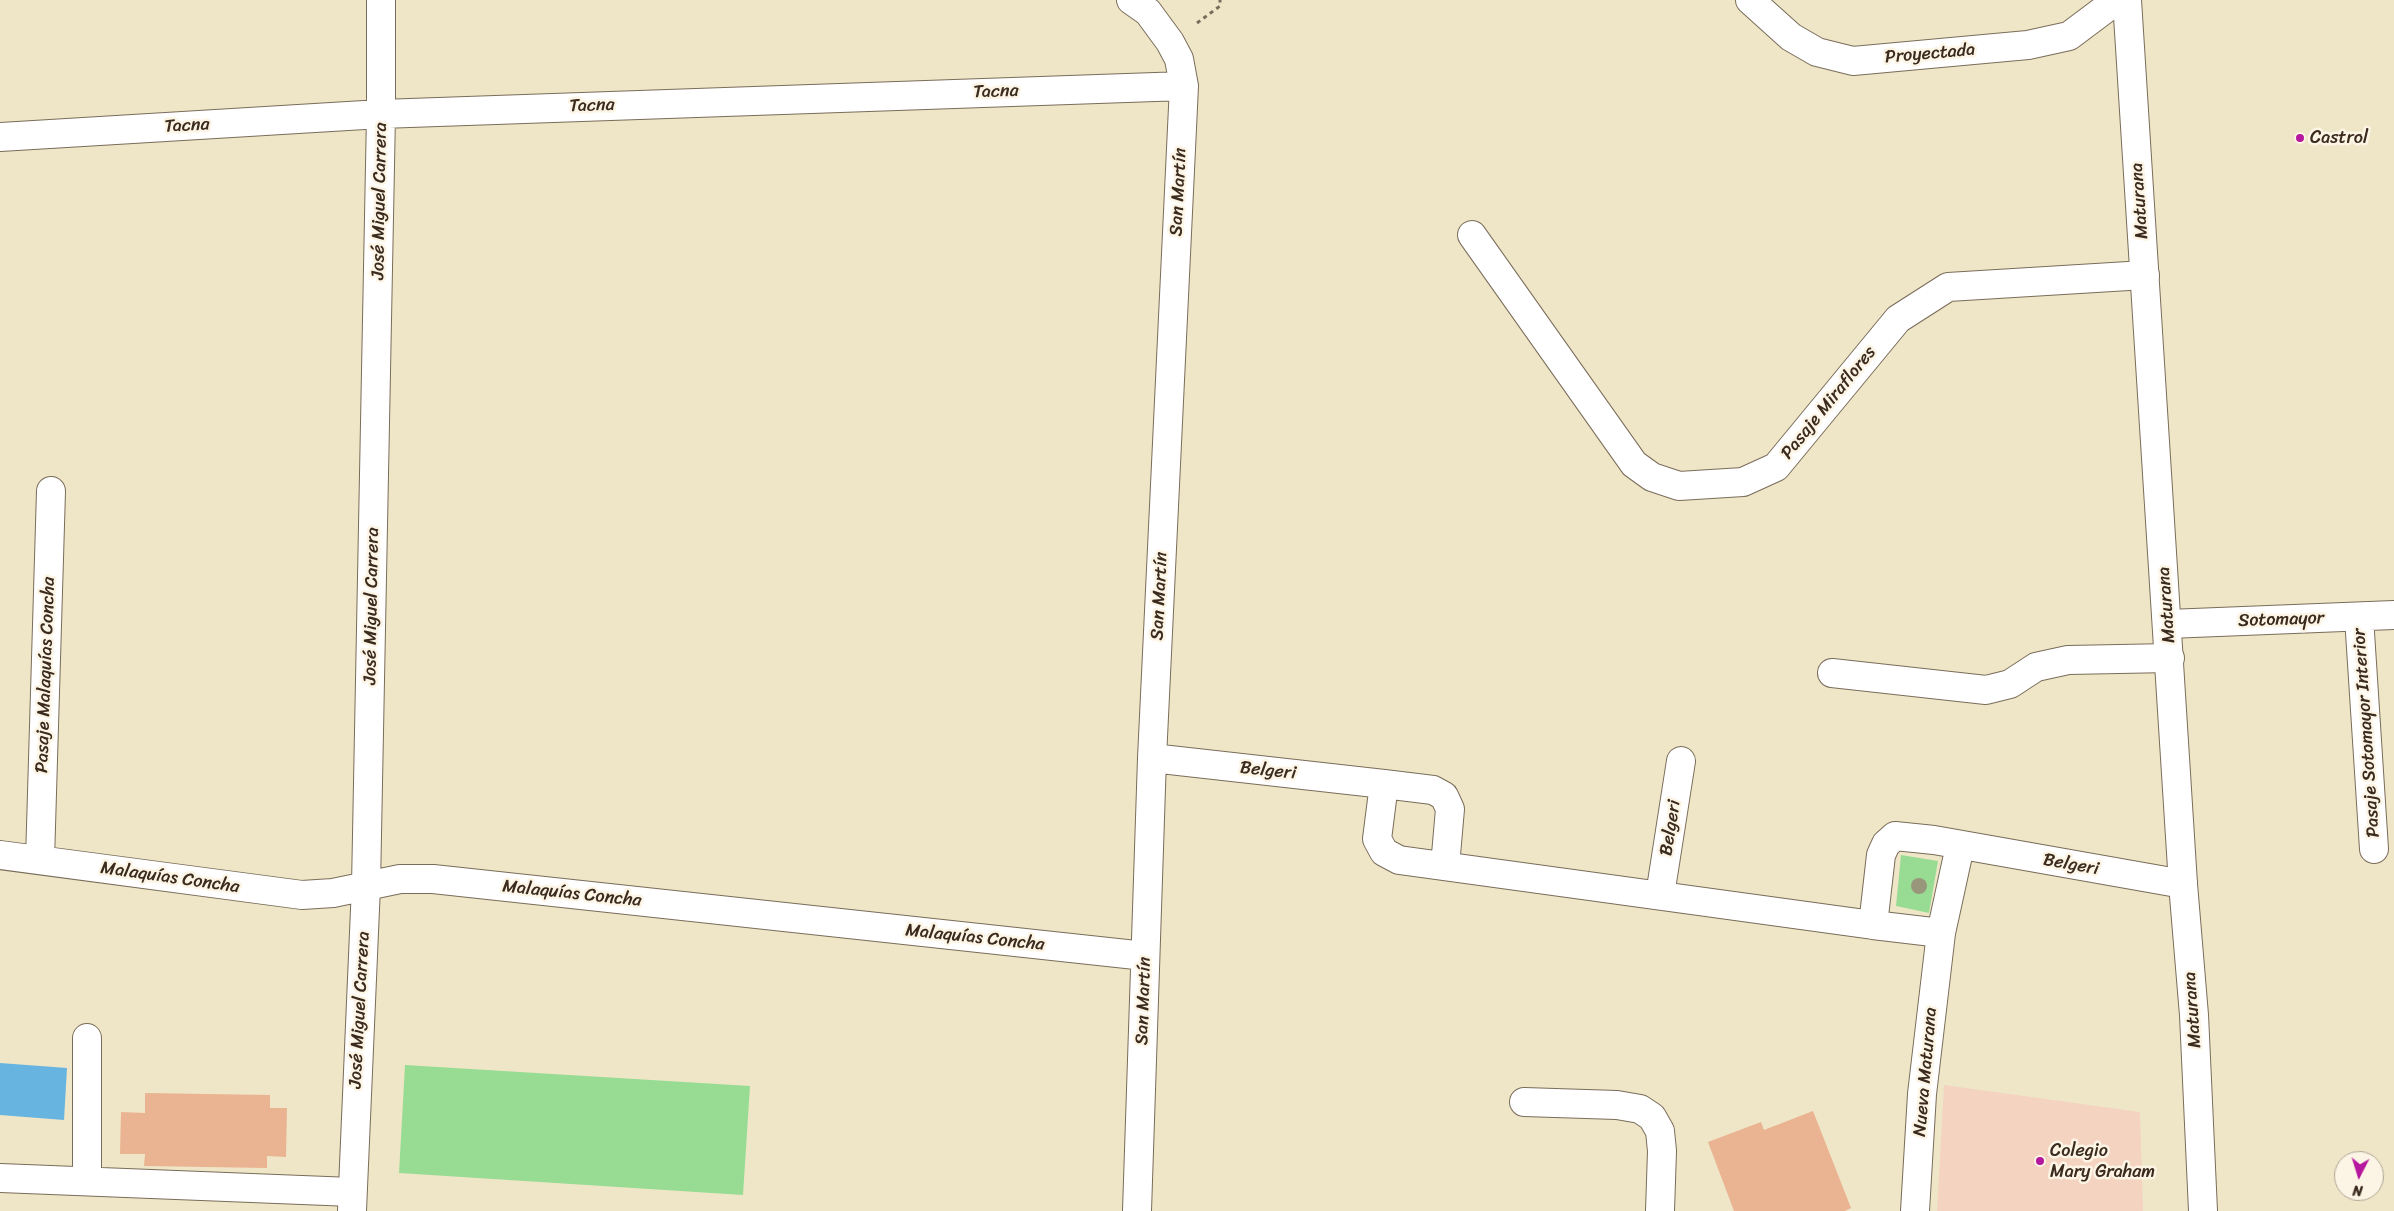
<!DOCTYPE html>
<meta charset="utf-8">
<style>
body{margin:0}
#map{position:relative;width:2394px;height:1211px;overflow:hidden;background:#efe6c8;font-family:Sriracha,sans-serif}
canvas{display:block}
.north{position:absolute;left:2334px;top:1151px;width:50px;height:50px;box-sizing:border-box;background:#fcf5e5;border:1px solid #afa495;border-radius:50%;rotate:185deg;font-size:14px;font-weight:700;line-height:20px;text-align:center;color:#3b2a1e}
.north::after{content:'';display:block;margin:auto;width:18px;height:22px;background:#b5179e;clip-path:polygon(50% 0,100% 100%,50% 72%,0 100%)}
</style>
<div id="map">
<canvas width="2394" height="1211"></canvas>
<div class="north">N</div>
</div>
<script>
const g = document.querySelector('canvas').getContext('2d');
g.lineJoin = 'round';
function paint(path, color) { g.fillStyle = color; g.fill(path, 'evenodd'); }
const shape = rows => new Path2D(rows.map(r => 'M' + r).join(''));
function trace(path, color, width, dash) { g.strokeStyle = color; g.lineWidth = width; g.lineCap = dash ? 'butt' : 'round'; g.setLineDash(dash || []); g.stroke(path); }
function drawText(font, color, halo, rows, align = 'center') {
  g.font = font + ' Sriracha,sans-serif'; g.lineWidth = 5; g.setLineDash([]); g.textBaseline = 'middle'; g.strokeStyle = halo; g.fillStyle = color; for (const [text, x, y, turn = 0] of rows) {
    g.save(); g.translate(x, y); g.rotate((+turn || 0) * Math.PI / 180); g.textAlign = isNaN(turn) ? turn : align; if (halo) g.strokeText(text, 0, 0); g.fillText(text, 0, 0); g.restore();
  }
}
const built = shape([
 [1944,1085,2140,1112,2143,1211,1937,1211]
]);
const green = shape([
 [1901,855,1938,861,1929,913,1896,906],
 [405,1065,750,1086,743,1195,399,1173]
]);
const water = shape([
 [0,1063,67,1068,64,1120,0,1115]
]);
const building = shape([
 [145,1093,270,1095,270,1108,287,1108,286,1157,267,1156,267,1168,144,1166,145,1154,120,1154,121,1112,145,1113],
 [1813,1111,1851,1208,1845,1211,1734,1211,1708,1142,1761,1122,1764,1130]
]);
const path = shape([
 [1197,23,1220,6,1220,0]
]);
const minor = shape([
 [1131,0,1148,12,1170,42,1179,59,1184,86,1152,758,1137,1211],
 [1750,0,1791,37,1817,52,1853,61,2028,45,2069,36,2117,0],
 [0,137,381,114,1184,86],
 [1472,235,1634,464,1652,477,1679,486,1743,482,1776,467,1898,319,1948,287,2145,275],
 [2359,617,2374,849],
 [2168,624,2394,615],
 [1832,673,1986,690,2010,684,2036,667,2068,660,2170,658],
 [1152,758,1384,784],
 [1960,846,1941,933,1873,925,1881,855,1886,844,1895,836,1934,840,2183,884],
 [0,855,302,895,333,893,400,879,433,879,1145,956],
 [40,860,51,491],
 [1445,866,1450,809,1444,796,1433,790,1384,784,1377,839,1384,852,1399,860,1873,925],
 [1660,895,1681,761],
 [87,1038,87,1181],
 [1524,1102,1617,1105,1640,1109,1652,1117,1660,1131,1662,1151,1660,1211],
 [0,1178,352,1192],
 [352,1211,366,886,381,114,381,0],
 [1915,1211,1922,1094,1941,933]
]);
const major = shape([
 [2127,0,2183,884,2194,1015,2203,1211]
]);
const trees = [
 [1919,886]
];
const markers = [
 [2300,138,5,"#b5179e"],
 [2040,1161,5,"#b5179e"]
];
const streetNames = [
 ["Proyectada",1930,54,-5],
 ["Tacna",996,92,-2],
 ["Tacna",592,106,-2],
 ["Tacna",187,126,-3],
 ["San Martín",1179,192,-87],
 ["José Miguel Carrera",380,201,-89],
 ["Maturana",2140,201,-94],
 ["Pasaje Miraflores",1829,403,-51],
 ["San Martín",1160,596,-87],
 ["Maturana",2167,605,-94],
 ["José Miguel Carrera",372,606,-89],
 ["Sotomayor",2281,620,-2],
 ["Pasaje Malaquías Concha",46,675,-88],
 ["Pasaje Sotomayor Interior",2367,733,-94],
 ["Belgeri",1268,771,6],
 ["Belgeri",1671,828,-81],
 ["Belgeri",2071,865,10],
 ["Malaquías Concha",170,878,8],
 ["Malaquías Concha",572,894,6],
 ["Malaquías Concha",975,938,6],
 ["San Martín",1144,1001,-88],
 ["José Miguel Carrera",360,1010,-87],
 ["Maturana",2193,1010,-94],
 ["Nueva Maturana",1926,1072,-85]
];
const poiNames = [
 ["Castrol",2310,138],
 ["Colegio",2050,1151],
 ["Mary Graham",2050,1172]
];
paint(built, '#f4d3c1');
paint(green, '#98dc94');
paint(water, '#67b4e0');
paint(building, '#eab391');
trace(minor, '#7a6c5a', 30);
trace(major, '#7a6c5a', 30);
trace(path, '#7a6c5a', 3, [4, 4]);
trace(minor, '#fff', 28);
trace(major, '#fff', 28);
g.fillStyle = '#99977b';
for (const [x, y] of trees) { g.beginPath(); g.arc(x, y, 8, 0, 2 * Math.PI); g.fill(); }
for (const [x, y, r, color] of markers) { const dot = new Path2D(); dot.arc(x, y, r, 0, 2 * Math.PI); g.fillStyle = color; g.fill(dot); trace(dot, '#fcf5e5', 2); }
drawText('18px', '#3b2a1e', '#fcf5e5', streetNames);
drawText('18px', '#3b2a1e', '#fcf5e5', poiNames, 'left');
</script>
